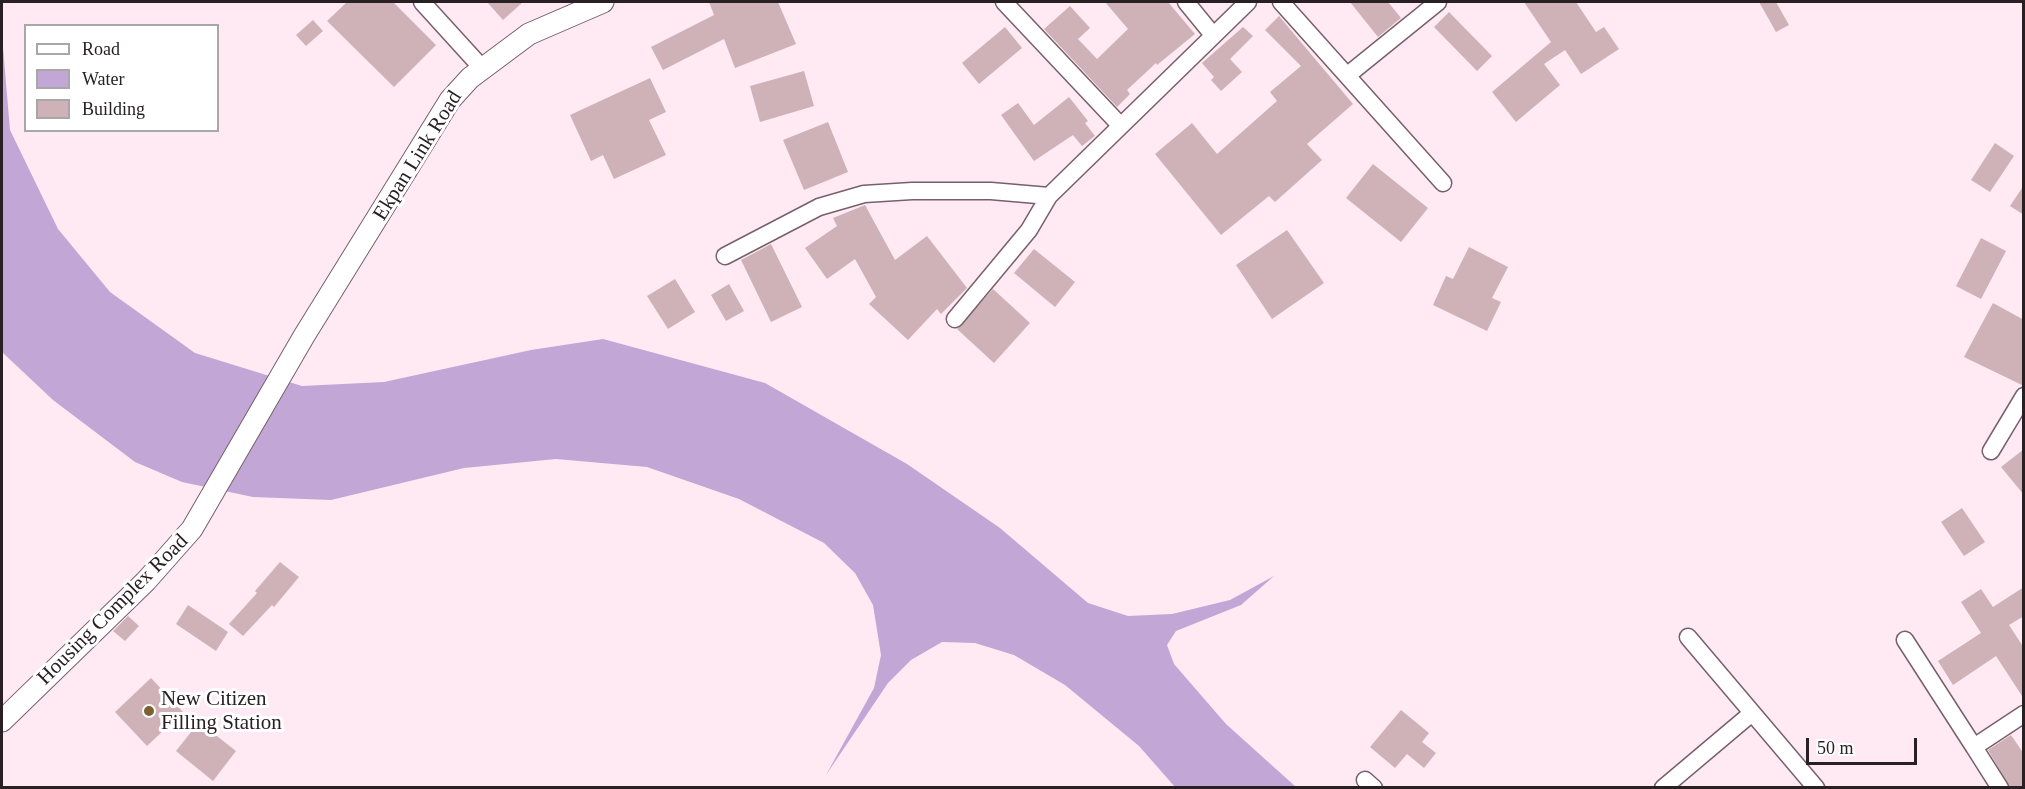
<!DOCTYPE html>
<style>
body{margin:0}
#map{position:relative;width:2025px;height:789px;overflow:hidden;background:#ffe9f3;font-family:"Times New Roman",serif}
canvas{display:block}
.frame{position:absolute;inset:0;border:3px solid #292024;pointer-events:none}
.legend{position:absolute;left:24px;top:24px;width:195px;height:108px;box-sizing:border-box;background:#fff;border:2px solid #a9a6a7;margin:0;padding:8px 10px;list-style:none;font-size:18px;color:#292024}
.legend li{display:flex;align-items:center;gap:12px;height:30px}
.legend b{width:30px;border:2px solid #a9a6a7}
.scale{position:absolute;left:1806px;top:738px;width:111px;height:27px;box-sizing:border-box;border:3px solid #292024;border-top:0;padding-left:8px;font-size:18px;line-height:21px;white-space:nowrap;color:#292024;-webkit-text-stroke:4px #fff;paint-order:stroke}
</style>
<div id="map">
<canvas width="2025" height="789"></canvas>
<div class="frame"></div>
<ul class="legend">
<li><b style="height:8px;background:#fff"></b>Road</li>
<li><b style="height:16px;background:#c2a6d5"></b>Water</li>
<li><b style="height:16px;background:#ceb2b7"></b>Building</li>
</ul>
<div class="scale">50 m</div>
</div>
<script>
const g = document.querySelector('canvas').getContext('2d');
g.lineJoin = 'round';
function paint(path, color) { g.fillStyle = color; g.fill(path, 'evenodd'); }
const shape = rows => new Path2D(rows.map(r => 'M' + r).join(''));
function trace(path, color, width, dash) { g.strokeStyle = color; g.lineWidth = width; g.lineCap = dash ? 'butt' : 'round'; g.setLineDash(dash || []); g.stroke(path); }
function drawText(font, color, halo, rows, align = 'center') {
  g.font = font + ' "Times New Roman",serif'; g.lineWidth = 6; g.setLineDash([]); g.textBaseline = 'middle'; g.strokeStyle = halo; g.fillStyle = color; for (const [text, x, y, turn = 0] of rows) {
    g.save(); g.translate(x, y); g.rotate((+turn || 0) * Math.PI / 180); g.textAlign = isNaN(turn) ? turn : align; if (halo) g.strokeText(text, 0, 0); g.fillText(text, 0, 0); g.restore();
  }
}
const water = shape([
 [2,36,10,130,58,229,110,292,195,353,302,386,384,382,531,350,603,339,765,383,907,464,1000,528,1088,603,1128,616,1172,614,1230,600,1274,576,1241,605,1176,631,1167,645,1174,664,1226,724,1296,787,1175,787,1139,746,1065,685,1014,655,975,643,942,642,911,660,888,683,826,775,874,688,881,655,873,605,855,573,824,543,739,499,647,467,556,459,464,468,331,500,253,497,182,482,135,462,53,400,2,352]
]);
const building = shape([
 [347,2,393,2,436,45,394,87,327,21],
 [487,2,523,2,503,20],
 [709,2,778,2,796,44,735,68,724,39,663,70,651,47,714,15],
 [1105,2,1168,2,1195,34,1157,65,1156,63,1127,90,1130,94,1117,107,1044,29,1070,6,1090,28,1078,39,1097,59,1128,29],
 [1350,2,1388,2,1401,18,1378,37],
 [1524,2,1576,2,1596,32,1604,27,1619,49,1581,74,1565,50,1544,64,1560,85,1516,122,1492,92,1551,42],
 [1759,2,1776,2,1789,25,1776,32],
 [1449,12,1492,56,1477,71,1434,27],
 [1279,16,1353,104,1307,144,1322,160,1275,202,1269,196,1221,235,1155,154,1192,123,1217,154,1277,101,1270,92,1301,66,1265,30],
 [313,20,323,31,306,46,296,35],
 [1005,27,1022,48,979,84,962,63],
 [1243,27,1253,36,1230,59,1242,72,1221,91,1211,80,1214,77,1202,63],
 [804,71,814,106,760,122,750,86],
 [650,78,666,112,649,120,666,155,614,179,603,155,591,161,570,115],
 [1069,97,1088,121,1085,123,1095,136,1082,146,1073,135,1034,161,1001,115,1018,103,1034,125],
 [828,122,848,172,804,190,783,140],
 [1995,143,2014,156,1990,192,1971,180],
 [1373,164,1428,208,1401,242,1346,198],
 [2024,185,2024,215,2010,206],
 [865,205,895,260,927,236,967,288,941,314,937,309,908,340,869,304,876,297,855,259,827,279,805,248,837,226,833,218],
 [1287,230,1324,283,1272,319,1236,265],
 [1981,238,2006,251,1981,299,1956,286],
 [771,244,802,307,771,322,741,260],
 [1469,247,1508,267,1492,298,1501,302,1487,331,1433,305,1446,276,1453,279],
 [1034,249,1075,282,1055,307,1014,273],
 [675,279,695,312,668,329,647,296],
 [729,284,744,311,726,321,711,295],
 [993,289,1030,323,994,363,957,329],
 [1993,303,2024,320,2024,386,1964,357],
 [2024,449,2024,495,2001,467],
 [1962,508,1985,542,1964,556,1941,522],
 [280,562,299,577,274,607,272,605,243,636,229,624,257,593,255,591],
 [2024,587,2024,616,2009,625,2024,648,2024,699,1996,656,1953,685,1938,661,1981,633,1961,602,1981,589,1993,607],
 [188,605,228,632,216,651,176,624],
 [128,616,139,626,125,641,113,631],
 [151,678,183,712,147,746,115,712],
 [1401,710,1429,733,1422,742,1436,753,1424,768,1407,754,1395,768,1370,747],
 [199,722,236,751,213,781,176,751],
 [2011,735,2024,754,2024,788,2010,788,1988,750]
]);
const minor = shape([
 [422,2,482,68],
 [1004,2,1119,124],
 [1186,2,1213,35],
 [1281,2,1443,183],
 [1349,74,1438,2],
 [725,256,819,207,864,194,912,191,991,191,1049,196],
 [955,319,1029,230,1049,196,1248,2],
 [1991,451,2024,396],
 [1688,637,1816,788],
 [1905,640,1974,747],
 [1365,780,1374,788],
 [1663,788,1752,713],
 [2000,788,1974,747,2024,714]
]);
const tertiary = shape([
 [2,721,146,581,192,529,304,336,450,100,470,78,529,34,603,2]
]);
const markers = [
 [149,711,6,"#7b6032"]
];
const streetNames = [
 ["Ekpan Link Road",418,156,-58],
 ["Housing Complex Road",113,610,-45]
];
const poiNames = [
 ["New Citizen",161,699],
 ["Filling Station",161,723]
];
paint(water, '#c2a6d5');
paint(building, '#ceb2b7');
trace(minor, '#77606b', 19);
trace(tertiary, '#77606b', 23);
trace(minor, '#fff', 16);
trace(tertiary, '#fff', 21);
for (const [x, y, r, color] of markers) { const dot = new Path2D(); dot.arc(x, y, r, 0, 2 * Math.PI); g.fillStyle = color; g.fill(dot); trace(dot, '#fff', 2); }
drawText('21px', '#292024', '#fff', streetNames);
drawText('21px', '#292024', '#fff', poiNames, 'left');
</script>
